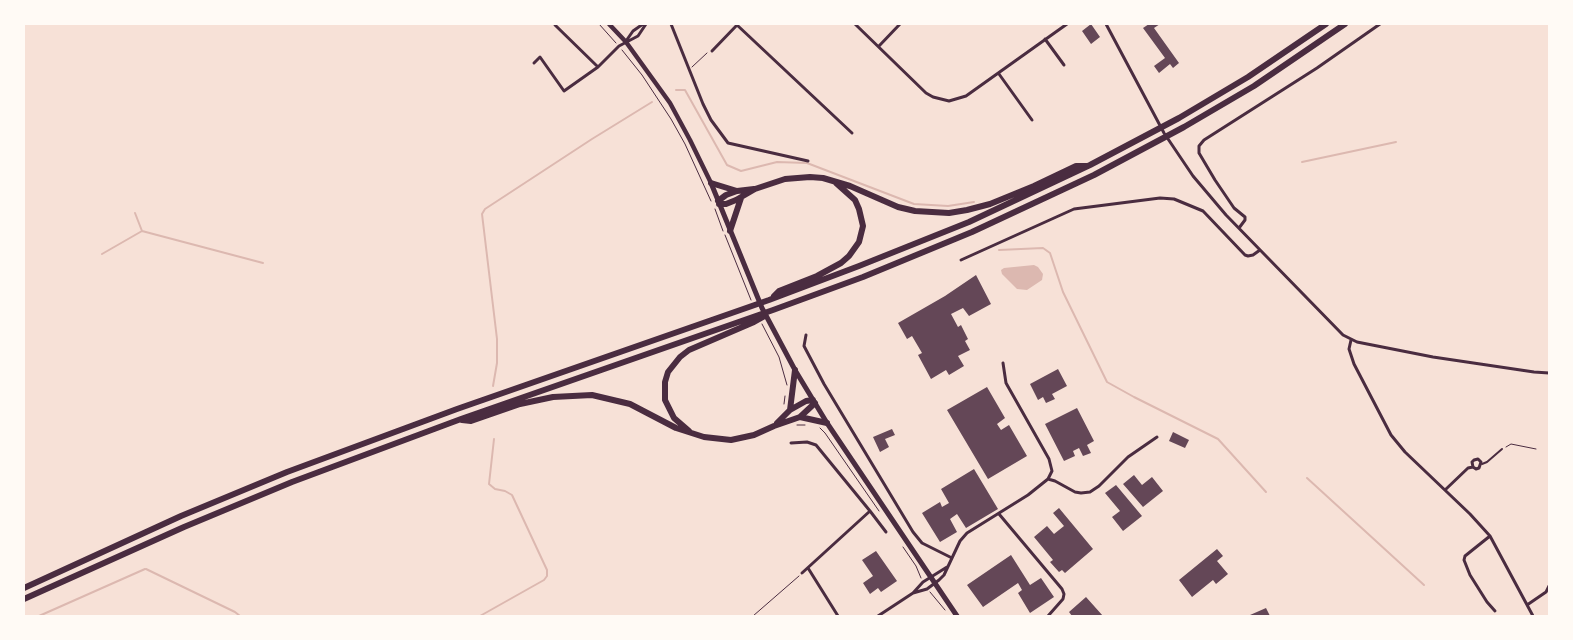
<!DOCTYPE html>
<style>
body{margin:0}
#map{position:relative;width:1573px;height:640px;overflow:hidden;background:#f7e1d7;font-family:"Sofia Sans Condensed",sans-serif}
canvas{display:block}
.frame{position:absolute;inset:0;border:25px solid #fffaf5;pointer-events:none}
</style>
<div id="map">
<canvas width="1573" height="640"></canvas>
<div class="frame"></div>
</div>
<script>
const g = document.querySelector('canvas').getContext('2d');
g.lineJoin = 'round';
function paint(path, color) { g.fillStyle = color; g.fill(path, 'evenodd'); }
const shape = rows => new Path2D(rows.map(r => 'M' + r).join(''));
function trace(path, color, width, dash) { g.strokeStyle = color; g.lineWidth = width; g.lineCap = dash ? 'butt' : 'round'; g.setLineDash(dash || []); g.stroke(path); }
const water = shape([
 [1034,265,1038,267,1043,274,1042,280,1027,290,1017,289,1002,274,1001,270,1004,268]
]);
const stream = shape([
 [676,90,685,90,727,165,741,171,777,162,807,163,914,204,948,206,974,202],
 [1302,162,1396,142],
 [135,213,142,231],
 [999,250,1043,248,1050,253,1063,292,1107,382,1134,397,1218,439,1266,492],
 [102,254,142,231,263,263],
 [493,386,497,363,497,339,482,214,485,209,592,139,652,102],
 [1307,478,1424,585],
 [146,569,235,612,240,616],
 [39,616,145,569],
 [480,616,544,580,547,576,547,570,512,495,505,491,495,489,489,484,494,439]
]);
const building = shape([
 [1091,24,1100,37,1091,44,1082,31],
 [1149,24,1160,24,1154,28,1179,63,1173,68,1170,64,1159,73,1154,66,1165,58,1143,28],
 [976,275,991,304,969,316,963,308,951,314,958,327,961,325,968,339,965,341,970,350,958,356,964,366,949,375,946,370,931,379,918,355,922,353,912,336,907,339,898,323,945,296],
 [1058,369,1067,386,1052,394,1055,399,1046,403,1043,397,1038,400,1030,384],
 [987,387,1005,418,997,424,1001,430,1009,425,1027,456,988,479,947,410],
 [1077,408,1094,441,1087,445,1091,453,1083,456,1079,448,1073,451,1075,456,1064,461,1045,424],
 [892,429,895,435,885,439,889,447,880,452,873,437],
 [1173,432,1189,440,1185,448,1169,441],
 [974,469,998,509,966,528,957,514,950,519,957,532,940,542,922,513,940,502,942,507,949,503,941,489],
 [1134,475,1142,485,1152,477,1163,491,1143,507,1123,484],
 [1116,485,1142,516,1123,531,1112,517,1120,511,1105,493],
 [1059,508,1093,549,1065,573,1062,570,1059,572,1050,562,1053,560,1034,537,1047,526,1054,534,1064,526,1053,513],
 [1217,549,1223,556,1217,561,1228,574,1216,584,1213,580,1192,597,1179,580],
 [876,551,897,581,881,592,878,588,870,594,863,583,873,576,862,560],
 [1011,555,1030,585,1041,578,1054,597,1030,613,1018,593,1022,590,1018,583,983,607,967,585],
 [1086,597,1103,616,1072,616,1069,612],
 [1266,608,1270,616,1250,616,1250,615]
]);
const path = shape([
 [599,24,616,43],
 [622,50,642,75,671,119,685,144,711,201],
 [692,67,707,53],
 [715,209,723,231],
 [725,235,751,300],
 [762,324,779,357,787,385],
 [784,404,785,396],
 [797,425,805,425],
 [820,428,825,433,879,511],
 [1506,447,1511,444,1536,449],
 [903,547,916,566,921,578],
 [930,592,945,610],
 [753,616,799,576]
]);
const service = shape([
 [1482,464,1487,462,1502,449]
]);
const minor = shape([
 [671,24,703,104,711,120,728,143,808,161],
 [855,24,926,93,933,97,949,101,966,96,1067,24],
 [1106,24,1164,133,1193,176,1226,215,1343,335,1357,342,1433,357,1534,372,1549,373],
 [555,25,598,67],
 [737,25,852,133],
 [1045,39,1064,65],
 [626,41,633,31,643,24],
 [879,46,900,24],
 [712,51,738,24],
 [534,63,540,57,564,91,598,67,619,46,638,36,646,24],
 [999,74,1032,120],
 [1239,228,1245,220,1245,217,1234,208,1215,180,1199,153,1199,146,1204,140,1317,68,1380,24],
 [961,260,1074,209,1160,198,1174,199,1203,211,1245,255,1248,256,1253,255,1260,250],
 [806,335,804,346,824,384,913,532,922,543,952,558],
 [1351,340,1349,349,1354,364,1391,435,1405,452,1470,514,1490,536,1533,616],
 [791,443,807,442,816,445,870,511,886,532],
 [1048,479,1055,481,1075,492,1081,493,1090,492,1099,486,1128,457,1157,437],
 [1445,490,1468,468,1473,467,1476,469,1479,468,1481,462,1478,459,1474,460,1472,462,1473,467],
 [999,514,1062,589,1064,594,1063,599,1048,616],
 [1490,536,1465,556,1464,560,1470,575,1487,602,1495,611],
 [808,568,838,616],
 [802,573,870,511],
 [913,593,923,582,947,567],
 [1527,605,1546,592,1549,586],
 [878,616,913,593,927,589,939,580,944,575,960,541,967,533,1028,495,1048,479,1052,471,1049,459,1006,383,1003,363]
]);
const tertiary = shape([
 [609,24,626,42,670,103,690,140,711,183]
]);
const secondary = shape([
 [711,183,762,308,795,370,827,423,957,616]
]);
const motorway = shape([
 [711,183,737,191],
 [718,201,726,195,737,191,754,189],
 [719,204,726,204,736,200,755,189,785,179,810,177,823,178,850,186,898,207,915,211,949,213,967,210,990,204,1034,186,1076,166,1087,166],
 [730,231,741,198],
 [774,296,779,291,817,276,841,263,849,256,859,242,863,226,859,209,855,200,836,183],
 [790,410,795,370],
 [800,417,827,423],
 [462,420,471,421,520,404,553,397,592,395,630,404,676,428,704,437,731,440,754,435,774,426,800,417,815,403],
 [777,423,790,410,806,401,813,400],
 [689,431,674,418,665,400,665,382,668,372,680,357,689,350,754,322,763,317],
 [24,588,181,516,287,472,457,409,769,300,859,266,969,222,1090,165,1179,118,1248,77,1326,24],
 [24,599,184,527,292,482,461,419,773,310,863,277,972,232,1094,175,1184,127,1254,86,1345,24]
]);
paint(water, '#dcb8b0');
trace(stream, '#dcb8b0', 2);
paint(building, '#644757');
trace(path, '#4a2c40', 1);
trace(service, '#4a2c40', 2);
trace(minor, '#4a2c40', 3);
trace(tertiary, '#4a2c40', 4.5);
trace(secondary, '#4a2c40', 5);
trace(motorway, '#4a2c40', 6);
</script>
